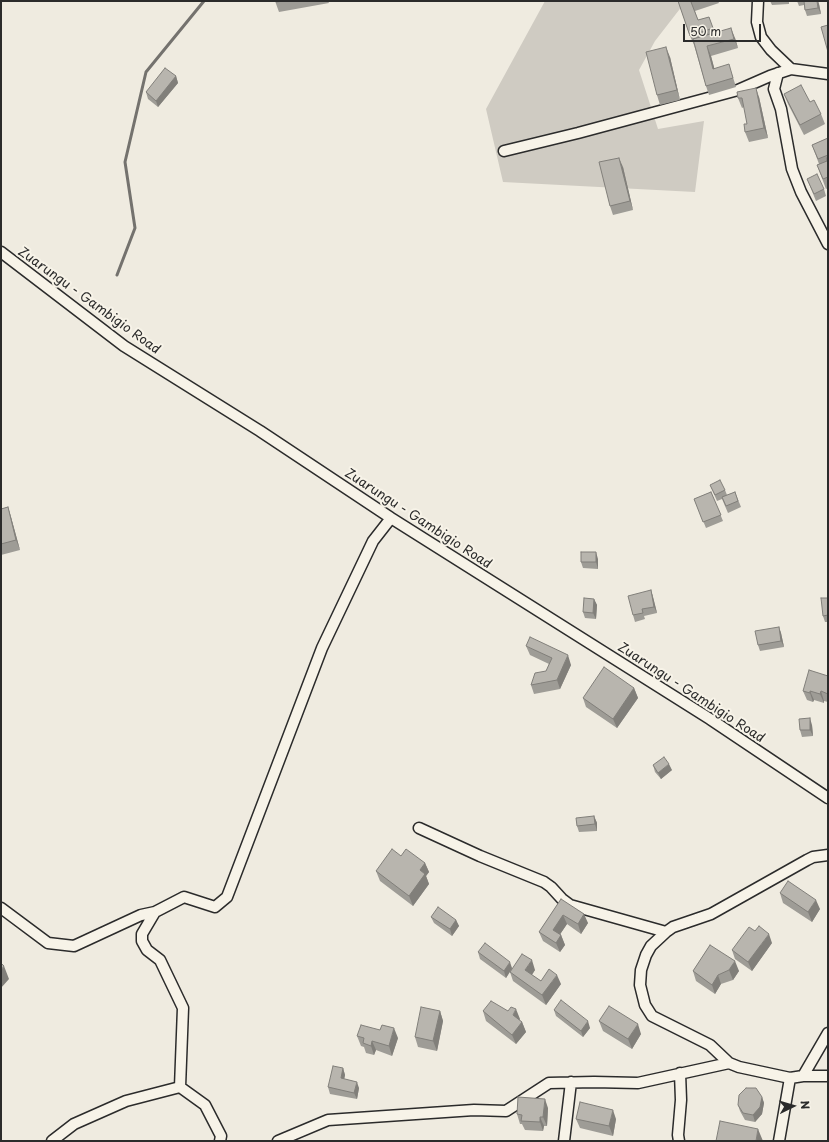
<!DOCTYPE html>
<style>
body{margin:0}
#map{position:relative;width:829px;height:1142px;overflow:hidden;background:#efebe0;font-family:"Playpen Sans",sans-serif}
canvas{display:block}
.frame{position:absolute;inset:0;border:2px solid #2b2b2b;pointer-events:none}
.north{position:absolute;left:773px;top:1086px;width:40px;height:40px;-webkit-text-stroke:3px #f7f3e8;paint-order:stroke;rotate:85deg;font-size:11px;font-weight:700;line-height:16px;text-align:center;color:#2b2b2b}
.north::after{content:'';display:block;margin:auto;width:14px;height:18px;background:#2b2b2b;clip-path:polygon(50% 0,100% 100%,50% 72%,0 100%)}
.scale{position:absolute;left:683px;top:24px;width:78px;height:18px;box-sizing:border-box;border:2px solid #2b2b2b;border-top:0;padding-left:5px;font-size:12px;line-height:14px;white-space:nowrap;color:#2b2b2b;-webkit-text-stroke:3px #f7f3e8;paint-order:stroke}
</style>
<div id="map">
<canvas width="829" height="1142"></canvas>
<div class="frame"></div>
<div class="north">N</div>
<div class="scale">50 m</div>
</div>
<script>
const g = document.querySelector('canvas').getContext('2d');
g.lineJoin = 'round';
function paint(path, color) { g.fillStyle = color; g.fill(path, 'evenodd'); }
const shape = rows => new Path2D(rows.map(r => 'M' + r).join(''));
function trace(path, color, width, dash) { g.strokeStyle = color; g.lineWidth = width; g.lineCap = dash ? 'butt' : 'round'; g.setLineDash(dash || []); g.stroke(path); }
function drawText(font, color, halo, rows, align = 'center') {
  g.font = font + ' "Playpen Sans",sans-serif'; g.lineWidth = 4; g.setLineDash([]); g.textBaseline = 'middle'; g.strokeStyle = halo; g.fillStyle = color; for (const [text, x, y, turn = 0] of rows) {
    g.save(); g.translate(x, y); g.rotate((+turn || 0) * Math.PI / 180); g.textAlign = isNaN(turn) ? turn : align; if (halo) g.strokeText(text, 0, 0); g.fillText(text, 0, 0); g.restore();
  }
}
const green = shape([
 [545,1,686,1,655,41,639,70,658,129,704,121,695,192,503,182,486,109]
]);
const stream = shape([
 [117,275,135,228,125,162,146,72,204,1]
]);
const street = shape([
 [758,1,757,22,761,37,771,50,791,69],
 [778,73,774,89,781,109,792,169,801,192,828,244],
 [504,151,578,133,738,90,770,76,791,69,828,74],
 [1,252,124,346,260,431,391,518,710,719,828,798],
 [419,828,480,856,544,882,551,887,562,899,570,905,666,932],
 [828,855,813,857,807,860,711,914,673,927,666,932,651,946,646,955,641,970,640,985,645,1005,652,1016,710,1045,729,1063,739,1067,790,1078,803,1076,828,1076],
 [1,908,48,943,74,946,141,915,155,912],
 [803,1076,828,1033],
 [180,1087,183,1008,160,960,147,950,142,941,142,934,155,912,184,897,215,907,227,897,322,648,373,541,391,518],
 [52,1141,74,1124,126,1101,180,1087,205,1105,221,1136,220,1141],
 [278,1141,328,1120,474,1110,506,1111,549,1083,594,1082,638,1083,729,1063],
 [564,1141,571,1082],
 [679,1141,678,1135,681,1100,680,1073],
 [779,1141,790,1078]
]);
const wall = shape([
 [275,1,328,1,329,3,279,12],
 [678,1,718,1,719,3,695,11,698,20,709,17,714,33,735,38,738,48,711,56,714,68,732,74,736,87,709,95,706,86,694,45,690,36],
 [770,1,789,1,789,4,772,5],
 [797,1,818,1,819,4,821,14,807,16,805,10,804,5,799,6],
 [670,57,680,100,660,105,657,95],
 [176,76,178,83,158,107,148,99,146,92],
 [737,92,759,97,768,138,749,142,745,132,747,124,744,107,742,108,738,98],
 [784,94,810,102,821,114,825,124,804,135,788,104],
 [828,138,828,188,826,189,817,165,819,164,812,145],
 [623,167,633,210,613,215,610,206],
 [807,179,824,189,826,196,816,201],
 [710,485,725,490,727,495,735,492,741,507,728,513,722,499,717,501],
 [711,492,723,521,706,528,694,499],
 [8,507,11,517,20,550,1,555,1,509],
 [598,559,598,569,583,568,581,562],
 [651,590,653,597,657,613,644,616,645,619,635,622,633,615],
 [828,598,828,622,825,622,823,616],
 [594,599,597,605,596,619,585,618,583,612],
 [779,627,781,633,784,647,760,651,758,645],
 [526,646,571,665,560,689,534,694,531,685,546,671,549,664,530,655],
 [828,676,828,702,824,701,824,703,814,700,813,702,807,700,803,691],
 [634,688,638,698,617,728,586,707,583,698],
 [812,725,813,736,802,737,800,730],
 [653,765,672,770,661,779,655,772],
 [594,816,597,823,597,831,579,832,577,826],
 [401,856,425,863,429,872,426,876,429,884,413,906,380,881,376,871],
 [780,893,820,909,812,922,783,903],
 [561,899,588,923,581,934,567,924,560,934,561,935,565,945,560,952,543,941,539,932],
 [431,917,456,920,459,926,452,936,434,923],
 [772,943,752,971,735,959,732,950],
 [710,945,739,971,733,980,721,984,715,994,696,981,693,971],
 [478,952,512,968,535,970,532,975,541,981,561,984,546,1005,513,981,510,972,506,978,480,959],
 [554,1010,590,1028,583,1037,556,1016],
 [440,1011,443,1021,437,1051,418,1047,415,1037],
 [483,1011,520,1019,519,1020,522,1022,526,1032,516,1044,486,1021],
 [599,1021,641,1034,632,1049,603,1031],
 [357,1036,398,1038,392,1056,376,1050,374,1055,366,1053,364,1047,361,1046],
 [343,1068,345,1075,344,1079,359,1088,357,1099,330,1094,328,1087],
 [762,1097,764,1103,762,1114,755,1122,745,1120,740,1111,738,1105],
 [548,1108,547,1126,544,1126,543,1131,525,1130,522,1124,520,1124,517,1114],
 [576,1119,616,1119,613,1136,580,1128]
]);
const shadedWall = shape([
 [817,1,818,1,819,4,821,14,818,8],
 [731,28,735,38,738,48,734,39],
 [707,46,711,56,717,78,713,69],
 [666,47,670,57,680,100,677,90],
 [176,76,178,83,158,107,156,101],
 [756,88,759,97,768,138,764,128],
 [619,158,623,167,633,210,630,201],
 [8,507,11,517,20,550,16,540],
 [596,552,598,559,598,569,596,562],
 [651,590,653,597,657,613,654,607],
 [594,599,597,605,596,619,593,613],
 [779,627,781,633,784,647,781,641],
 [568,655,571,665,560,689,557,680],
 [634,688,638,698,617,728,613,719],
 [810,691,814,700,813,702,810,693],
 [821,691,824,701,824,703,820,694],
 [810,718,812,725,813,736,810,730],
 [669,764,672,770,661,779,658,773],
 [594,816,597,823,597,831,595,824],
 [425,863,429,872,426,876,429,884,413,906,409,896,420,870],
 [816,900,820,909,812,922,808,912],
 [584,914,588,923,581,934,578,924],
 [563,915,567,924,557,939,553,930],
 [456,920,459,926,452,936,450,929],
 [769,934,772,943,752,971,748,962],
 [561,935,565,945,560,952,556,943],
 [532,960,535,970,528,980,525,970],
 [735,961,739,971,733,980,729,970],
 [510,962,512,968,506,978,504,971],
 [4,966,9,979,1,988,1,970],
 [557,975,561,984,546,1005,542,995],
 [718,975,721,984,715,994,712,985],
 [516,1009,520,1019,517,1025,513,1015],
 [440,1011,443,1021,437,1051,433,1041],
 [588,1021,590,1028,583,1037,581,1031],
 [522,1022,526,1032,516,1044,512,1035],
 [638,1024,641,1034,632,1049,628,1039],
 [394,1028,398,1038,392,1056,389,1046],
 [372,1041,376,1050,374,1055,371,1046],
 [343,1068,345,1075,343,1085,341,1078],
 [357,1082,359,1088,357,1099,354,1093],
 [762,1097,764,1103,762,1114,755,1122,753,1115],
 [545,1099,548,1108,547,1126,543,1117],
 [613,1110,616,1119,613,1136,609,1126],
 [540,1117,544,1126,543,1131,540,1122],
 [758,1129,763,1141,756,1141]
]);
const building = shape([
 [275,1,284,1,276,2,275,1],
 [678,1,694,1,691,2,698,20,709,17,713,28,690,36,678,1],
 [804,1,817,1,818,8,805,10,804,1],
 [828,25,828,52,821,27,828,25],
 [731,28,734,39,707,46,713,69,729,64,733,78,706,86,693,39,731,28],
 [666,47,677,90,657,95,646,52,666,47],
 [165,68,176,76,156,101,146,92,165,68],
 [801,85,810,102,814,100,821,114,800,125,784,94,801,85],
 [756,88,764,128,745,132,744,124,747,124,742,98,738,98,737,92,756,88],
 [828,138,828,155,818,159,812,145,828,138],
 [619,158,630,201,610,206,599,162,619,158],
 [827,158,828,158,828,177,823,179,817,165,827,161,827,158],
 [817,174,824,189,814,194,807,179,817,174],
 [720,480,725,490,715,495,710,485,720,480],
 [711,492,721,515,703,522,694,499,711,492],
 [735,492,738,501,726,506,722,497,735,492],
 [8,507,16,540,1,544,1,509,8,507],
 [581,552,596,552,596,562,581,562,581,552],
 [651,590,654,607,642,609,643,613,633,615,628,596,651,590],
 [584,598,594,599,593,613,583,612,584,598],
 [821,598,828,598,828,615,823,616,821,598],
 [779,627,781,641,758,645,755,631,779,627],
 [530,637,568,655,557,680,531,685,535,673,546,671,552,658,526,646,530,637],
 [604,667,634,688,613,719,583,698,604,667],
 [809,670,828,676,828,694,821,691,820,694,810,691,810,693,803,691,809,670],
 [810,718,810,730,800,730,799,719,810,718],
 [664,757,669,764,658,773,653,765,664,757],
 [594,816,595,824,577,826,576,818,594,816],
 [392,849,401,856,406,849,425,863,420,870,425,874,409,896,376,871,392,849],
 [788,881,816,900,808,912,780,893,788,881],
 [561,899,584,914,578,924,563,915,553,930,561,935,556,943,539,932,561,899],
 [438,907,456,920,450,929,431,917,438,907],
 [759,926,769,934,748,962,732,950,749,927,755,931,759,926],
 [485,943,510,962,504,971,478,952,485,943],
 [710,945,735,961,729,970,718,975,712,985,693,971,710,945],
 [522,954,532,960,525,970,541,981,549,969,557,975,542,995,510,972,522,954],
 [1,963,4,966,1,970,1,963],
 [561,1000,588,1021,581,1031,554,1010,561,1000],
 [491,1001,508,1011,511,1007,516,1009,513,1015,522,1022,512,1035,483,1011,491,1001],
 [609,1006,638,1024,628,1039,599,1021,609,1006],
 [421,1007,440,1011,433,1041,415,1037,421,1007],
 [361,1025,380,1030,382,1025,394,1028,389,1046,372,1041,371,1046,363,1043,364,1038,357,1036,361,1025],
 [333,1066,343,1068,341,1078,357,1082,354,1093,328,1087,333,1066],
 [746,1088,756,1088,762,1097,760,1107,753,1115,743,1113,738,1105,739,1095,746,1088],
 [518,1097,545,1099,543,1117,540,1117,540,1122,521,1121,522,1115,517,1114,518,1097],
 [580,1102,613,1110,609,1126,576,1119,580,1102],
 [720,1121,758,1129,756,1141,716,1141,720,1121]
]);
const streetNames = [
 ["Zuarungu - Gambigio Road",89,301,36],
 ["Zuarungu - Gambigio Road",418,519,33],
 ["Zuarungu - Gambigio Road",691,693,33]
];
paint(green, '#cfcbc2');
trace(stream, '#74726e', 3);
trace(street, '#2b2b2b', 13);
trace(street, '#f7f3e8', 10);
paint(wall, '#9e9c96');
paint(shadedWall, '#817f7a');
paint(building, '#b8b5ae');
trace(building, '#817f7a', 1);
drawText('13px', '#2b2b2b', '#f7f3e8', streetNames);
</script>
